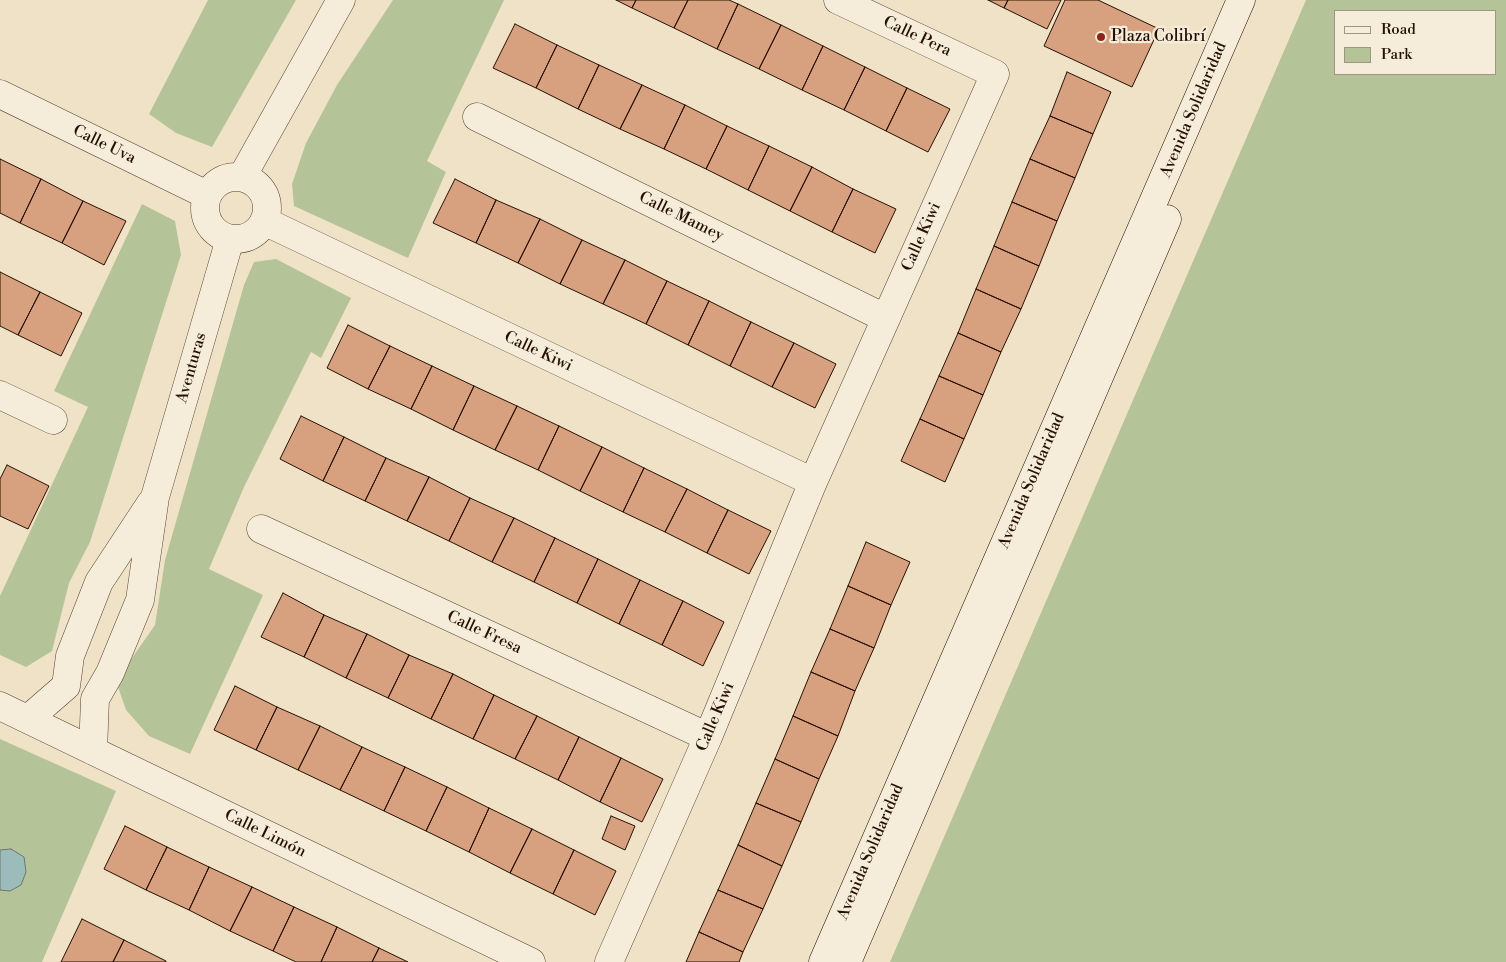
<!DOCTYPE html>
<meta charset="utf-8">
<style>
body{margin:0}
#map{position:relative;width:1506px;height:962px;overflow:hidden;background:#f0e2c6;font-family:"Libre Bodoni",serif}
canvas{display:block}
.legend{position:absolute;left:1334px;top:10px;width:162px;height:65px;box-sizing:border-box;background:#f5ecda;border:1px solid #a29483;margin:0;padding:6px 9px;list-style:none;font-size:15px;color:#261000}
.legend li{display:flex;align-items:center;gap:10px;height:25px}
.legend b{width:25px;border:1px solid #a29483}
</style>
<div id="map">
<canvas width="1506" height="962"></canvas>
<ul class="legend">
<li><b style="height:6px;background:#f5ecda"></b>Road</li>
<li><b style="height:14px;background:#b5c498"></b>Park</li>
</ul>
</div>
<script>
const g = document.querySelector('canvas').getContext('2d');
g.lineJoin = 'round';
function paint(path, color) { g.fillStyle = color; g.fill(path, 'evenodd'); }
const shape = rows => new Path2D(rows.map(r => 'M' + r).join(''));
function trace(path, color, width, dash) { g.strokeStyle = color; g.lineWidth = width; g.lineCap = dash ? 'butt' : 'round'; g.setLineDash(dash || []); g.stroke(path); }
function drawText(font, color, halo, rows, align = 'center') {
  g.font = font + ' "Libre Bodoni",serif'; g.lineWidth = 4.5; g.setLineDash([]); g.textBaseline = 'middle'; g.strokeStyle = halo; g.fillStyle = color; for (const [text, x, y, turn = 0] of rows) {
    g.save(); g.translate(x, y); g.rotate((+turn || 0) * Math.PI / 180); g.textAlign = isNaN(turn) ? turn : align; if (halo) g.strokeText(text, 0, 0); g.fillText(text, 0, 0); g.restore();
  }
}
const green = shape([
 [208,0,296,0,212,147,176,133,149,114],
 [393,0,504,0,427,161,446,172,408,258,294,206,292,184,306,143,337,85],
 [1306,0,1506,0,1506,962,890,962],
 [1335,11,1495,11,1495,74,1335,74],
 [142,204,175,221,181,255,90,542,69,583,52,651,26,667,0,655,0,596,88,407,54,391],
 [276,259,351,298,321,358,311,352,244,487,209,569,263,595,190,754,149,736,126,710,116,681,155,625,165,560,244,285,254,262],
 [0,739,116,791,42,962,0,962]
]);
const water = shape([
 [11,849,24,857,26,872,21,885,10,891,0,890,0,850,11,849]
]);
const building = shape([
 [616,0,636,0,632,8,616,0],
 [636,0,688,0,674,28,632,8,636,0],
 [688,0,729,0,738,4,717,49,674,28,688,0],
 [988,0,1008,0,1004,8,988,0],
 [1008,0,1061,0,1047,29,1004,8,1008,0],
 [1065,0,1098,0,1159,29,1132,87,1044,46,1065,0],
 [738,4,781,25,759,69,717,49,738,4],
 [515,24,557,45,536,88,493,68,515,24],
 [781,25,823,46,802,90,759,69,781,25],
 [557,45,599,65,578,109,536,88,557,45],
 [823,46,865,67,844,110,802,90,823,46],
 [599,65,642,85,620,129,578,109,599,65],
 [865,67,907,88,886,131,844,110,865,67],
 [1067,72,1111,92,1093,134,1050,116,1067,72],
 [642,85,685,105,664,149,620,129,642,85],
 [907,88,950,109,928,152,886,131,907,88],
 [685,105,727,126,706,169,664,149,685,105],
 [1050,116,1093,134,1075,178,1030,159,1050,116],
 [727,126,769,146,748,190,706,169,727,126],
 [769,146,812,167,790,211,748,190,769,146],
 [0,159,41,179,20,223,0,213,0,159],
 [1030,159,1075,178,1057,221,1012,202,1030,159],
 [812,167,853,189,832,232,790,211,812,167],
 [41,179,83,201,62,243,20,223,41,179],
 [455,179,496,200,476,243,433,223,455,179],
 [853,189,896,209,875,253,832,232,853,189],
 [496,200,540,219,518,263,476,243,496,200],
 [83,201,126,221,104,265,62,243,83,201],
 [1012,202,1057,221,1039,266,994,246,1012,202],
 [540,219,582,240,560,284,518,263,540,219],
 [582,240,625,260,603,304,560,284,582,240],
 [994,246,1039,266,1021,309,976,289,994,246],
 [625,260,667,281,646,324,603,304,625,260],
 [0,272,40,292,18,335,0,326,0,272],
 [667,281,709,301,688,345,646,324,667,281],
 [976,289,1021,309,1001,352,958,333,976,289],
 [40,292,82,313,61,356,18,335,40,292],
 [709,301,751,322,730,366,688,345,709,301],
 [751,322,794,343,772,387,730,366,751,322],
 [348,325,390,346,368,389,327,368,348,325],
 [958,333,1001,352,983,395,939,376,958,333],
 [794,343,836,364,815,408,772,387,794,343],
 [390,346,432,366,411,409,368,389,390,346],
 [432,366,474,386,453,430,411,409,432,366],
 [939,376,983,395,964,439,920,419,939,376],
 [474,386,517,406,495,450,453,430,474,386],
 [517,406,559,426,538,470,495,450,517,406],
 [301,416,344,437,323,481,280,459,301,416],
 [920,419,964,439,945,482,901,461,920,419],
 [559,426,602,447,580,491,538,470,559,426],
 [344,437,386,458,365,501,323,481,344,437],
 [602,447,644,468,623,512,580,491,602,447],
 [386,458,429,477,407,521,365,501,386,458],
 [7,465,49,486,28,529,0,516,0,479,7,465],
 [644,468,687,489,665,532,623,512,644,468],
 [429,477,470,498,449,541,407,521,429,477],
 [687,489,728,510,707,553,665,532,687,489],
 [470,498,514,518,492,562,449,541,470,498],
 [728,510,771,531,749,574,707,553,728,510],
 [514,518,555,538,534,582,492,562,514,518],
 [555,538,598,559,577,603,534,582,555,538],
 [866,542,910,562,891,605,848,586,866,542],
 [598,559,640,580,619,624,577,603,598,559],
 [640,580,683,601,662,645,619,624,640,580],
 [848,586,891,605,874,648,830,629,848,586],
 [283,593,324,615,304,657,261,637,283,593],
 [683,601,724,622,703,666,662,645,683,601],
 [324,615,367,634,346,678,304,657,324,615],
 [830,629,874,648,855,691,811,672,830,629],
 [367,634,409,655,388,698,346,678,367,634],
 [409,655,453,674,431,719,388,698,409,655],
 [811,672,855,691,838,736,793,716,811,672],
 [453,674,494,695,473,739,431,719,453,674],
 [235,686,277,707,256,750,214,730,235,686],
 [494,695,537,716,515,759,473,739,494,695],
 [277,707,320,726,298,770,256,750,277,707],
 [537,716,579,737,558,780,515,759,537,716],
 [793,716,838,736,819,779,775,759,793,716],
 [320,726,362,747,340,790,298,770,320,726],
 [579,737,621,758,600,802,558,780,579,737],
 [362,747,405,767,384,811,340,790,362,747],
 [621,758,663,779,642,822,600,802,621,758],
 [775,759,819,779,801,822,756,803,775,759],
 [405,767,447,787,426,831,384,811,405,767],
 [447,787,489,808,469,852,426,831,447,787],
 [756,803,801,822,782,866,738,845,756,803],
 [489,808,532,829,510,873,469,852,489,808],
 [611,816,635,826,625,850,602,839,611,816],
 [125,826,167,847,146,890,104,869,125,826],
 [532,829,574,850,553,894,510,873,532,829],
 [738,845,782,866,763,909,718,890,738,845],
 [167,847,209,867,189,910,146,890,167,847],
 [574,850,616,871,595,915,553,894,574,850],
 [209,867,252,887,230,931,189,910,209,867],
 [252,887,294,907,273,951,230,931,252,887],
 [718,890,763,909,743,952,699,932,718,890],
 [294,907,337,927,321,962,296,962,273,951,294,907],
 [82,919,124,940,113,962,61,962,82,919],
 [337,927,379,948,372,962,321,962,337,927],
 [699,932,743,952,739,962,686,962,699,932],
 [124,940,166,961,166,962,113,962,124,940],
 [379,948,408,962,372,962,379,948]
]);
const street = shape([
 [0,94,207,195],
 [477,117,885,318],
 [242,177,341,0],
 '205 208a31 31 0 1 1 62 0a31 31 0 1 1-62 0Z',
 [264,221,813,482],
 [0,395,53,420],
 [261,529,708,737],
 [0,706,531,962],
 [28,719,66,686,70,656,99,582,151,503],
 [93,751,95,699,110,673,140,600,155,497,230,239],
 [609,962,708,737,813,482,995,74,838,0]
]);
const secondary = shape([
 [823,962,1241,0],
 [847,962,1167,219]
]);
const markers = [
 [1101,37,5,"#8f2418"]
];
const streetNames = [
 ["Calle Pera",917,37,25],
 ["Avenida Solidaridad",1194,110,-67],
 ["Calle Uva",104,145,26],
 ["Calle Mamey",681,217,26],
 ["Calle Kiwi",922,237,-66],
 ["Calle Kiwi",538,352,25],
 ["Aventuras",192,368,-74],
 ["Avenida Solidaridad",1032,481,-67],
 ["Calle Fresa",484,633,25],
 ["Calle Kiwi",716,717,-67],
 ["Calle Limón",265,834,26],
 ["Avenida Solidaridad",871,852,-67]
];
const poiNames = [
 ["Plaza Colibrí",1111,37]
];
paint(green, '#b5c498');
paint(water, '#9cbcbb');
trace(water, '#6d7770', 1);
paint(building, '#d7a17f');
trace(building, '#261000', 1);
trace(street, '#584432', 29);
trace(secondary, '#261000', 29);
trace(street, '#f5ecda', 28);
trace(secondary, '#f5ecda', 28);
for (const [x, y, r, color] of markers) { const dot = new Path2D(); dot.arc(x, y, r, 0, 2 * Math.PI); g.fillStyle = color; g.fill(dot); trace(dot, '#f5ecda', 2); }
drawText('16px', '#261000', '#f5ecda', streetNames);
drawText('16px', '#261000', '#f5ecda', poiNames, 'left');
</script>
